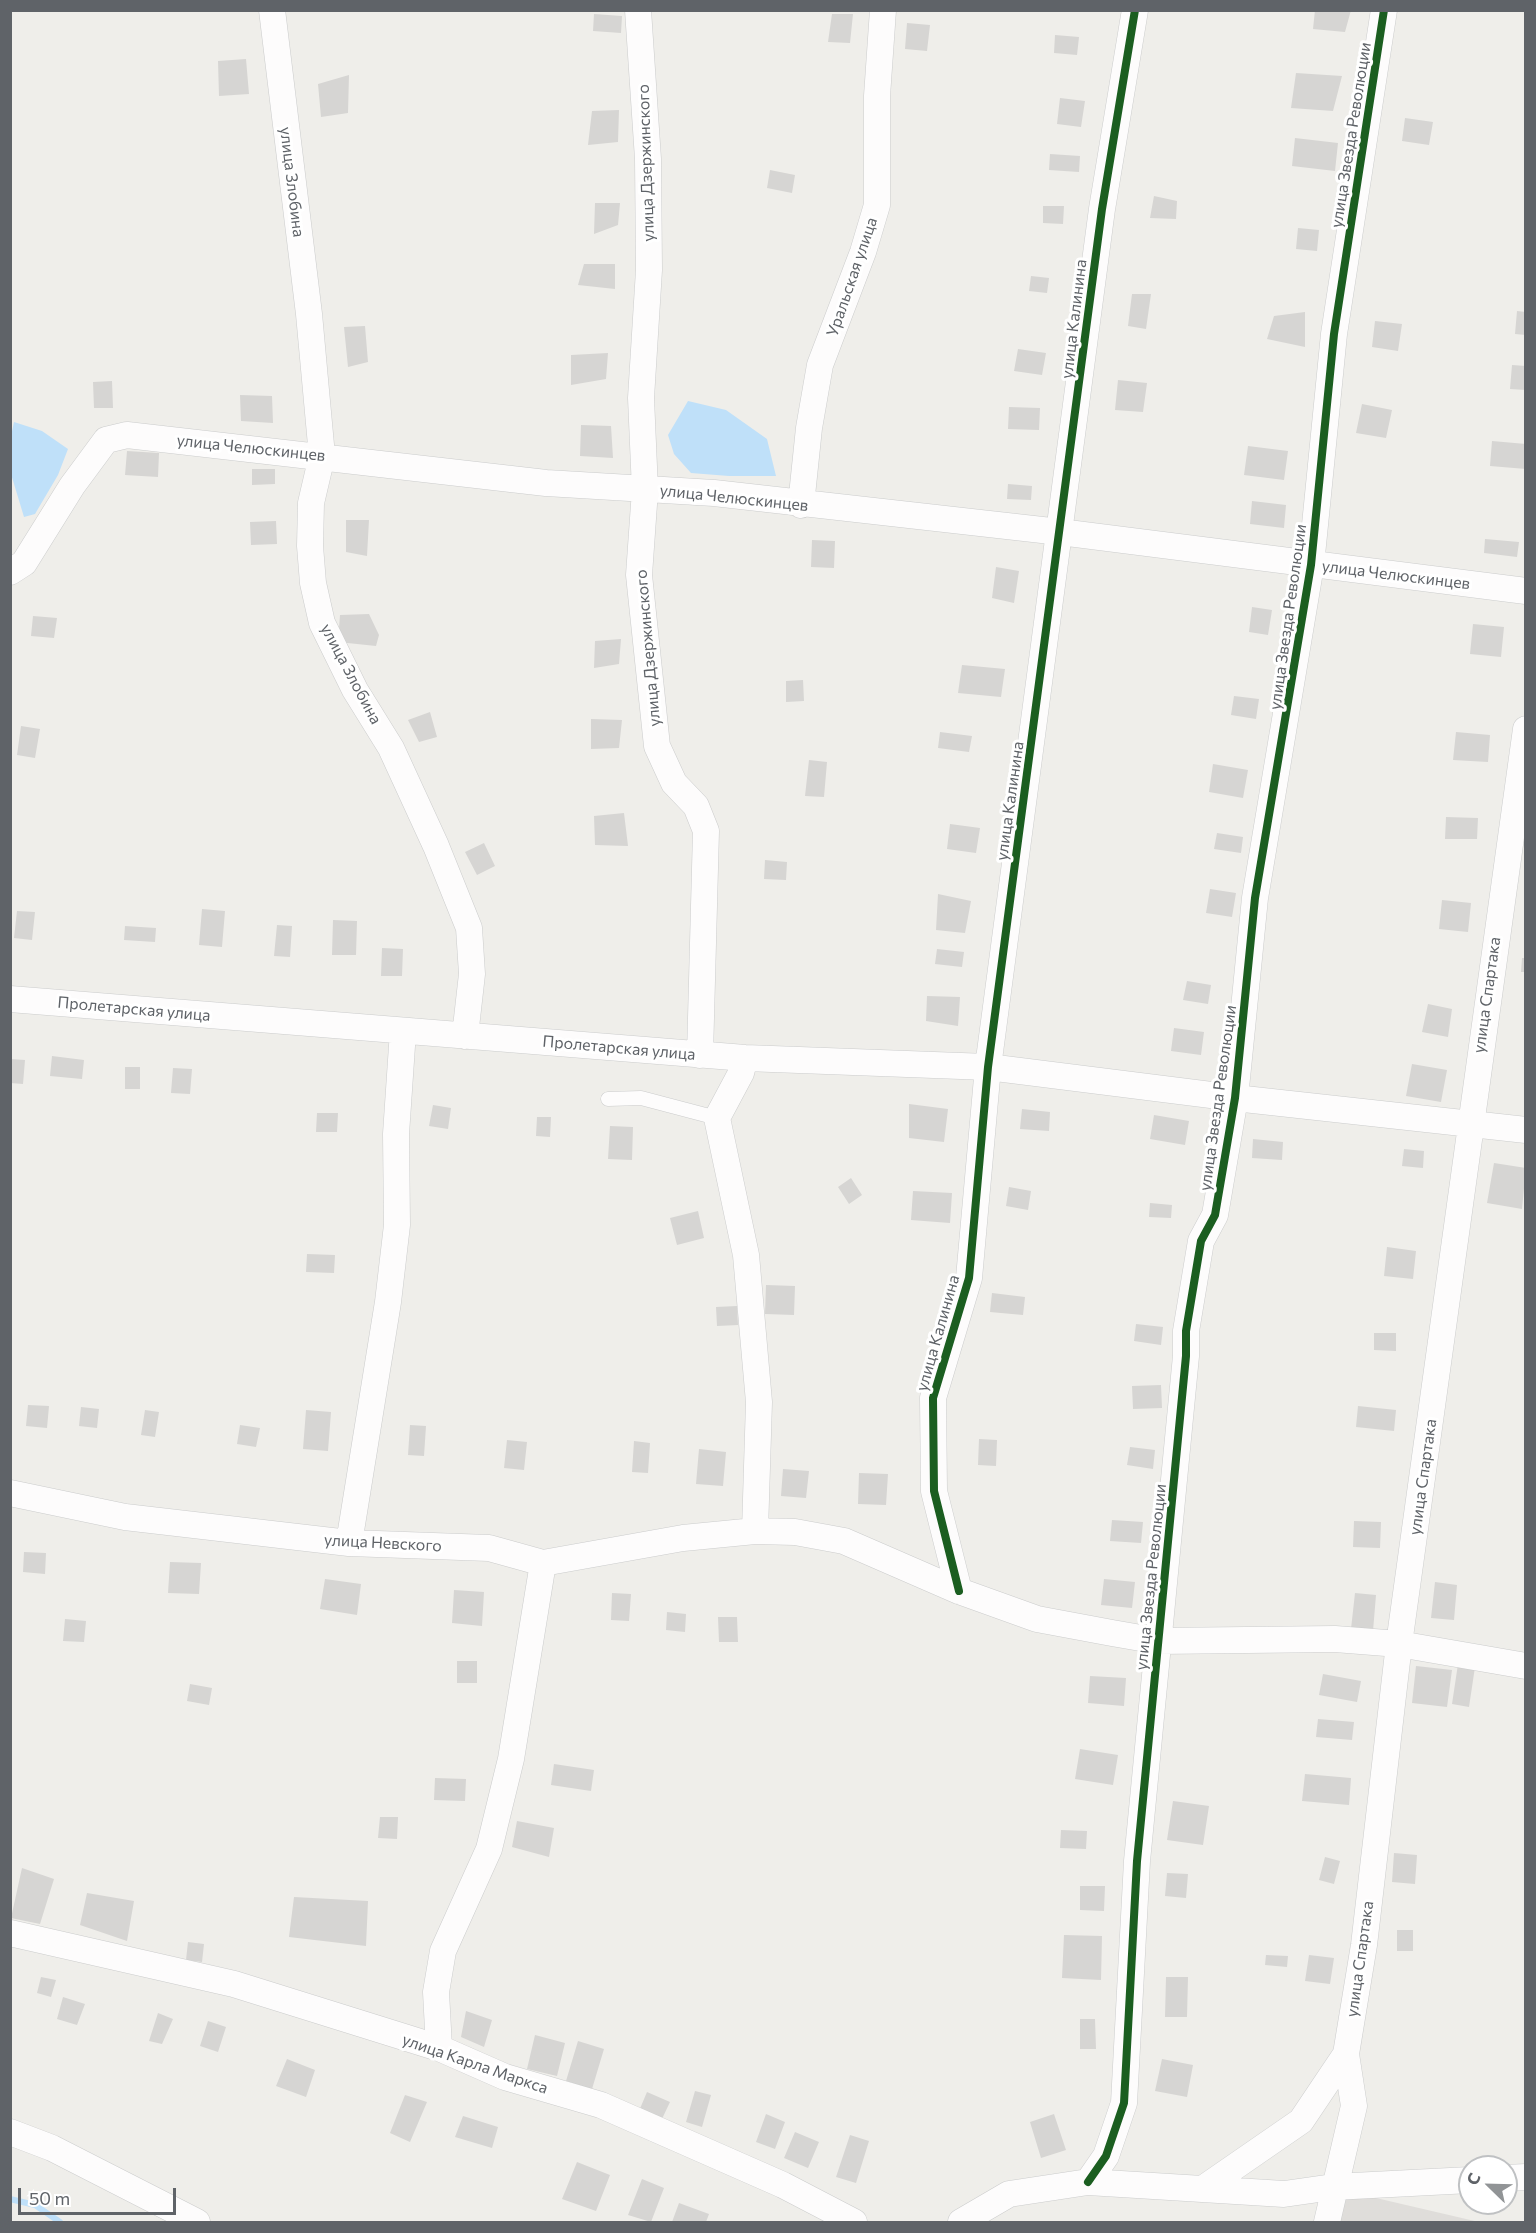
<!DOCTYPE html>
<meta charset="utf-8">
<style>
body{margin:0}
#map{position:relative;width:1536px;height:2233px;overflow:hidden;background:#efeeea;font-family:Commissioner,sans-serif}
canvas{display:block}
.frame{position:absolute;inset:0;border:12px solid #5f6368;pointer-events:none}
.north{position:absolute;left:1458px;top:2155px;width:60px;height:60px;box-sizing:border-box;background:#fff;border:2px solid #bfc1c3;border-radius:50%;rotate:293deg;font-size:16px;font-weight:700;line-height:24px;text-align:center;color:#5f6368}
.north::after{content:'';display:block;margin:auto;width:21px;height:27px;background:#919496;clip-path:polygon(50% 0,100% 100%,50% 72%,0 100%)}
.scale{position:absolute;left:18px;top:2188px;width:158px;height:27px;box-sizing:border-box;border:3px solid #5f6368;border-top:0;padding-left:8px;font-size:18px;line-height:21px;white-space:nowrap;color:#5f6368;-webkit-text-stroke:4px #fff;paint-order:stroke}
</style>
<div id="map">
<canvas width="1536" height="2233"></canvas>
<div class="frame"></div>
<div class="north">С</div>
<div class="scale">50 m</div>
</div>
<script>
const g = document.querySelector('canvas').getContext('2d');
g.lineJoin = 'round';
function paint(path, color) { g.fillStyle = color; g.fill(path, 'evenodd'); }
const shape = rows => new Path2D(rows.map(r => 'M' + r).join(''));
function trace(path, color, width, dash) { g.strokeStyle = color; g.lineWidth = width; g.lineCap = dash ? 'butt' : 'round'; g.setLineDash(dash || []); g.stroke(path); }
function drawText(font, color, halo, rows, align = 'center') {
  g.font = font + ' Commissioner,sans-serif'; g.lineWidth = 6; g.setLineDash([]); g.textBaseline = 'middle'; g.strokeStyle = halo; g.fillStyle = color; for (const [text, x, y, turn = 0] of rows) {
    g.save(); g.translate(x, y); g.rotate((+turn || 0) * Math.PI / 180); g.textAlign = isNaN(turn) ? turn : align; if (halo) g.strokeText(text, 0, 0); g.fillText(text, 0, 0); g.restore();
  }
}
const industrial = shape([
 [1346,2191,1479,2222,1339,2222]
]);
const water = shape([
 [688,401,726,410,767,439,776,476,729,476,691,473,674,454,668,435],
 [14,422,42,431,68,449,58,475,35,514,24,517,11,474,11,436]
]);
const stream = shape([
 [10,2199,35,2205,60,2222]
]);
const building = shape([
 [1315,10,1351,10,1345,32,1313,29],
 [594,14,622,16,621,33,593,31],
 [832,14,853,14,850,43,828,42],
 [907,23,930,25,927,51,905,49],
 [1055,35,1079,37,1077,55,1054,53],
 [246,59,249,94,219,96,218,61],
 [1296,73,1342,76,1333,111,1291,108],
 [349,75,348,113,321,117,318,84],
 [1060,98,1085,101,1081,127,1057,124],
 [619,110,618,142,588,145,592,111],
 [1405,118,1433,122,1429,145,1402,141],
 [1295,138,1338,143,1335,171,1292,166],
 [1050,154,1080,156,1079,172,1049,170],
 [770,170,795,175,792,193,767,188],
 [1154,196,1177,201,1176,219,1150,218],
 [595,203,620,203,618,225,594,234],
 [1043,206,1064,206,1063,224,1043,223],
 [1298,228,1319,230,1317,251,1296,249],
 [584,264,615,264,615,289,578,285],
 [1031,276,1049,278,1047,293,1029,291],
 [1132,294,1151,294,1146,329,1128,326],
 [1517,311,1526,312,1526,335,1515,334],
 [1305,312,1305,347,1267,339,1274,316],
 [1375,321,1402,324,1398,351,1372,347],
 [365,326,368,362,348,367,344,327],
 [1018,349,1046,353,1042,375,1014,371],
 [608,353,606,379,571,385,571,355],
 [1512,365,1526,366,1526,390,1510,389],
 [1118,380,1147,383,1143,412,1115,410],
 [112,381,113,408,94,408,93,382],
 [240,395,272,396,273,423,241,421],
 [1362,404,1392,410,1386,438,1356,433],
 [1009,407,1040,408,1039,430,1008,429],
 [581,425,611,426,613,458,580,456],
 [1492,441,1526,444,1526,469,1490,466],
 [1248,446,1288,451,1284,480,1244,475],
 [127,451,159,453,158,477,125,475],
 [252,469,275,469,275,484,252,485],
 [1008,484,1032,486,1031,500,1007,499],
 [1252,501,1286,505,1284,528,1250,524],
 [346,520,369,520,367,556,346,552],
 [276,521,277,544,251,545,250,522],
 [1485,539,1519,542,1517,557,1484,553],
 [812,540,835,541,834,568,811,567],
 [996,567,1019,571,1014,603,992,598],
 [1252,607,1272,610,1268,635,1249,632],
 [369,614,379,635,376,646,338,642,340,615],
 [33,616,57,618,54,638,31,636],
 [1473,624,1504,627,1501,657,1470,654],
 [621,639,619,664,594,668,595,641],
 [962,665,1005,669,1001,697,958,693],
 [803,680,804,701,786,702,786,681],
 [1234,696,1259,699,1256,719,1231,715],
 [430,712,437,737,419,742,408,720],
 [591,719,622,720,619,748,591,749],
 [21,726,40,729,35,758,17,755],
 [940,732,972,736,969,752,938,748],
 [1456,732,1490,735,1488,762,1453,760],
 [809,760,827,762,824,797,805,796],
 [1213,764,1248,770,1243,798,1209,792],
 [624,813,628,846,595,845,594,816],
 [1446,817,1478,818,1477,839,1445,839],
 [950,824,980,828,976,853,947,849],
 [1217,833,1243,837,1241,853,1214,849],
 [484,843,495,866,477,875,465,852],
 [765,860,787,862,786,880,764,879],
 [1210,889,1236,893,1232,917,1206,913],
 [938,894,971,901,965,933,936,930],
 [1442,900,1471,903,1468,932,1439,929],
 [202,909,225,911,222,947,199,945],
 [17,911,35,912,32,940,14,938],
 [333,920,357,921,356,955,332,955],
 [277,925,292,926,290,957,274,956],
 [125,926,156,928,155,942,124,940],
 [382,948,403,949,402,976,381,976],
 [937,949,964,952,962,967,935,964],
 [1522,958,1526,958,1526,972,1521,972],
 [1187,981,1211,985,1208,1004,1183,1000],
 [927,996,960,997,958,1026,926,1021],
 [1428,1004,1452,1009,1448,1037,1422,1032],
 [1174,1028,1204,1032,1201,1055,1171,1051],
 [52,1056,84,1060,82,1079,50,1076],
 [10,1059,25,1060,23,1084,10,1083],
 [1412,1064,1447,1070,1441,1102,1406,1096],
 [125,1067,140,1067,140,1089,125,1089],
 [173,1068,192,1069,190,1094,171,1093],
 [909,1104,948,1109,944,1142,909,1138],
 [433,1105,451,1108,448,1129,429,1126],
 [1022,1109,1050,1112,1049,1131,1020,1129],
 [317,1113,338,1113,337,1132,316,1132],
 [1154,1115,1189,1121,1185,1145,1150,1139],
 [537,1117,551,1117,550,1137,536,1136],
 [610,1126,633,1127,632,1160,608,1159],
 [1253,1139,1283,1142,1282,1160,1252,1158],
 [1404,1149,1424,1151,1423,1168,1402,1166],
 [1494,1163,1526,1168,1522,1209,1487,1203],
 [851,1178,862,1195,849,1204,838,1187],
 [1009,1187,1031,1191,1028,1210,1006,1206],
 [913,1191,952,1193,950,1223,911,1220],
 [1150,1203,1172,1205,1171,1218,1149,1217],
 [698,1211,704,1238,677,1245,670,1218],
 [1387,1247,1416,1251,1413,1279,1384,1276],
 [307,1254,335,1255,334,1273,306,1272],
 [766,1285,795,1286,794,1315,765,1314],
 [992,1293,1025,1297,1023,1315,990,1312],
 [737,1306,738,1325,717,1326,716,1307],
 [1136,1324,1163,1327,1161,1345,1134,1341],
 [1374,1333,1396,1333,1396,1351,1374,1350],
 [1161,1385,1162,1408,1133,1409,1132,1386],
 [28,1405,49,1406,47,1428,26,1426],
 [1358,1406,1396,1410,1394,1431,1356,1427],
 [81,1407,99,1409,97,1428,79,1426],
 [145,1410,159,1412,155,1437,141,1435],
 [306,1410,331,1412,328,1451,303,1449],
 [240,1425,260,1428,256,1447,237,1444],
 [410,1425,426,1426,424,1456,408,1455],
 [979,1439,997,1440,996,1466,978,1465],
 [507,1440,527,1442,524,1470,504,1468],
 [634,1441,650,1443,648,1473,632,1472],
 [1130,1447,1155,1450,1153,1469,1127,1465],
 [699,1449,726,1452,723,1486,696,1484],
 [783,1469,809,1471,806,1498,781,1496],
 [859,1473,888,1474,886,1505,858,1504],
 [1112,1520,1143,1522,1141,1543,1110,1541],
 [1354,1521,1381,1522,1380,1548,1353,1547],
 [24,1552,46,1553,45,1574,23,1572],
 [170,1562,201,1563,199,1594,168,1593],
 [325,1579,361,1584,357,1615,320,1609],
 [1104,1579,1135,1582,1132,1608,1101,1605],
 [1435,1582,1457,1585,1454,1620,1431,1618],
 [454,1590,484,1592,482,1626,452,1623],
 [612,1593,631,1594,629,1621,611,1620],
 [1355,1593,1376,1595,1373,1631,1351,1629],
 [667,1612,686,1614,685,1632,666,1630],
 [718,1617,737,1617,738,1642,719,1642],
 [65,1619,86,1621,84,1642,63,1641],
 [457,1661,477,1661,477,1683,457,1683],
 [1458,1664,1475,1667,1469,1707,1452,1704],
 [1416,1666,1452,1670,1447,1707,1412,1703],
 [1323,1674,1361,1681,1357,1702,1319,1695],
 [1090,1676,1126,1678,1124,1706,1088,1703],
 [190,1684,212,1688,209,1705,187,1701],
 [1318,1719,1354,1722,1352,1740,1316,1737],
 [1080,1749,1118,1755,1113,1785,1075,1779],
 [554,1764,594,1770,591,1791,551,1785],
 [1305,1774,1351,1778,1349,1805,1302,1801],
 [435,1778,466,1779,465,1801,434,1800],
 [1173,1801,1209,1806,1203,1845,1167,1840],
 [380,1817,398,1817,397,1839,378,1838],
 [517,1821,554,1828,549,1857,512,1847],
 [1061,1830,1087,1831,1086,1849,1060,1848],
 [1394,1853,1417,1855,1415,1884,1392,1882],
 [1325,1857,1340,1861,1334,1884,1319,1880],
 [22,1868,54,1879,40,1924,11,1918],
 [1167,1873,1188,1874,1186,1898,1165,1896],
 [1080,1886,1105,1886,1104,1911,1080,1910],
 [87,1893,134,1901,127,1941,80,1925],
 [294,1897,368,1901,366,1946,289,1937],
 [1397,1930,1413,1930,1413,1951,1397,1951],
 [1064,1935,1102,1936,1101,1980,1062,1978],
 [188,1942,204,1944,202,1962,186,1960],
 [1266,1955,1288,1956,1287,1967,1265,1965],
 [1309,1955,1334,1958,1330,1984,1305,1981],
 [41,1977,56,1980,51,1997,37,1993],
 [1166,1977,1188,1977,1187,2017,1165,2017],
 [63,1997,85,2004,77,2025,57,2019],
 [466,2011,492,2020,484,2047,461,2037],
 [158,2013,173,2019,162,2044,149,2041],
 [1080,2019,1095,2019,1096,2049,1080,2049],
 [208,2021,226,2027,218,2052,200,2046],
 [535,2035,565,2043,557,2076,527,2069],
 [578,2041,604,2049,592,2089,566,2081],
 [287,2059,315,2070,306,2097,276,2086],
 [1162,2059,1193,2065,1187,2097,1155,2091],
 [695,2091,711,2095,702,2127,686,2122],
 [647,2092,670,2102,661,2121,639,2111],
 [405,2095,427,2102,410,2142,390,2133],
 [766,2114,785,2122,775,2149,756,2142],
 [1054,2114,1066,2150,1041,2158,1030,2122],
 [463,2116,498,2127,492,2148,455,2137],
 [795,2132,819,2142,808,2168,784,2158],
 [850,2135,869,2141,856,2183,836,2177],
 [577,2162,610,2175,596,2211,562,2199],
 [642,2179,664,2188,651,2222,628,2215],
 [679,2203,709,2214,706,2222,672,2222]
]);
const service = shape([
 [608,1099,641,1098,717,1118]
]);
const minor = shape([
 [272,10,309,314,322,456,311,503,310,546,313,583,322,623,355,690,391,748,436,846,469,928,472,974,465,1036],
 [638,10,648,159,649,270,641,398,645,490,639,575,657,746,674,783,696,806,706,831,700,1055],
 [801,505,809,428,820,365,863,252,877,205,877,96,883,10],
 [10,572,24,563,72,486,106,440,127,435,546,483,714,493,1060,532,1526,591],
 [10,999,745,1058,988,1067,1235,1098,1526,1130],
 [745,1058,741,1073,717,1118,746,1255,759,1402,755,1531],
 [10,1493,125,1517,349,1543,489,1548,543,1563,683,1538,755,1531,795,1532,844,1541,959,1591,1037,1619,1112,1633,1158,1641,1335,1639,1399,1644,1526,1666],
 [349,1543,388,1302,397,1225,396,1134,403,1031],
 [959,1591,934,1491,933,1398,969,1278,988,1067,1027,773,1102,209,1135,10],
 [10,1933,234,1984,439,2048,505,2077,601,2105,783,2185,854,2222],
 [439,2048,436,1992,443,1951,489,1849,511,1759,543,1563],
 [10,2132,52,2148,197,2222],
 [1506,2178,1526,2177],
 [1088,2182,1106,2156,1124,2103,1137,1861,1186,1356,1186,1331,1201,1241,1215,1215,1235,1098,1255,898,1311,565,1334,334,1384,10],
 [1204,2188,1301,2121,1346,2054],
 [961,2222,1009,2194,1088,2182,1284,2194,1333,2187,1470,2180],
 [1327,2222,1354,2106,1346,2054,1364,1945,1399,1644,1526,729]
]);
const cycleway = shape([
 [959,1591,934,1491,933,1398,969,1278,988,1067,1027,773,1102,209,1135,10],
 [1088,2182,1106,2156,1124,2103,1137,1861,1186,1356,1186,1331,1201,1241,1215,1215,1235,1098,1255,898,1311,565,1334,334,1384,10]
]);
const streetNames = [
 ["улица Звезда Революции",1351,135,-81],
 ["улица Дзержинского",646,163,-92],
 ["улица Злобина",292,182,83],
 ["Уральская улица",852,277,-71],
 ["улица Калинина",1074,319,-83],
 ["улица Челюскинцев",251,448,6],
 ["улица Челюскинцев",734,498,6],
 ["улица Челюскинцев",1396,575,7],
 ["улица Звезда Революции",1288,617,-82],
 ["улица Дзержинского",648,648,-95],
 ["улица Злобина",351,674,62],
 ["улица Калинина",1010,801,-82],
 ["улица Спартака",1487,995,-82],
 ["Пролетарская улица",134,1009,5],
 ["Пролетарская улица",619,1048,5],
 ["улица Звезда Революции",1218,1098,-82],
 ["улица Калинина",938,1333,-74],
 ["улица Спартака",1423,1477,-82],
 ["улица Невского",383,1543,3],
 ["улица Звезда Революции",1151,1577,-84],
 ["улица Спартака",1360,1959,-82],
 ["улица Карла Маркса",475,2064,19]
];
paint(industrial, '#dfddda');
paint(water, '#bfe0f9');
trace(stream, '#bfe0f9', 6);
paint(building, '#d6d5d3');
trace(service, '#cbcccc', 15);
trace(minor, '#cbcccc', 27);
trace(service, '#fdfcfc', 14);
trace(minor, '#fdfcfc', 26);
trace(cycleway, '#1b5e20', 8);
drawText('16px', '#5f6368', '#fff', streetNames);
</script>
